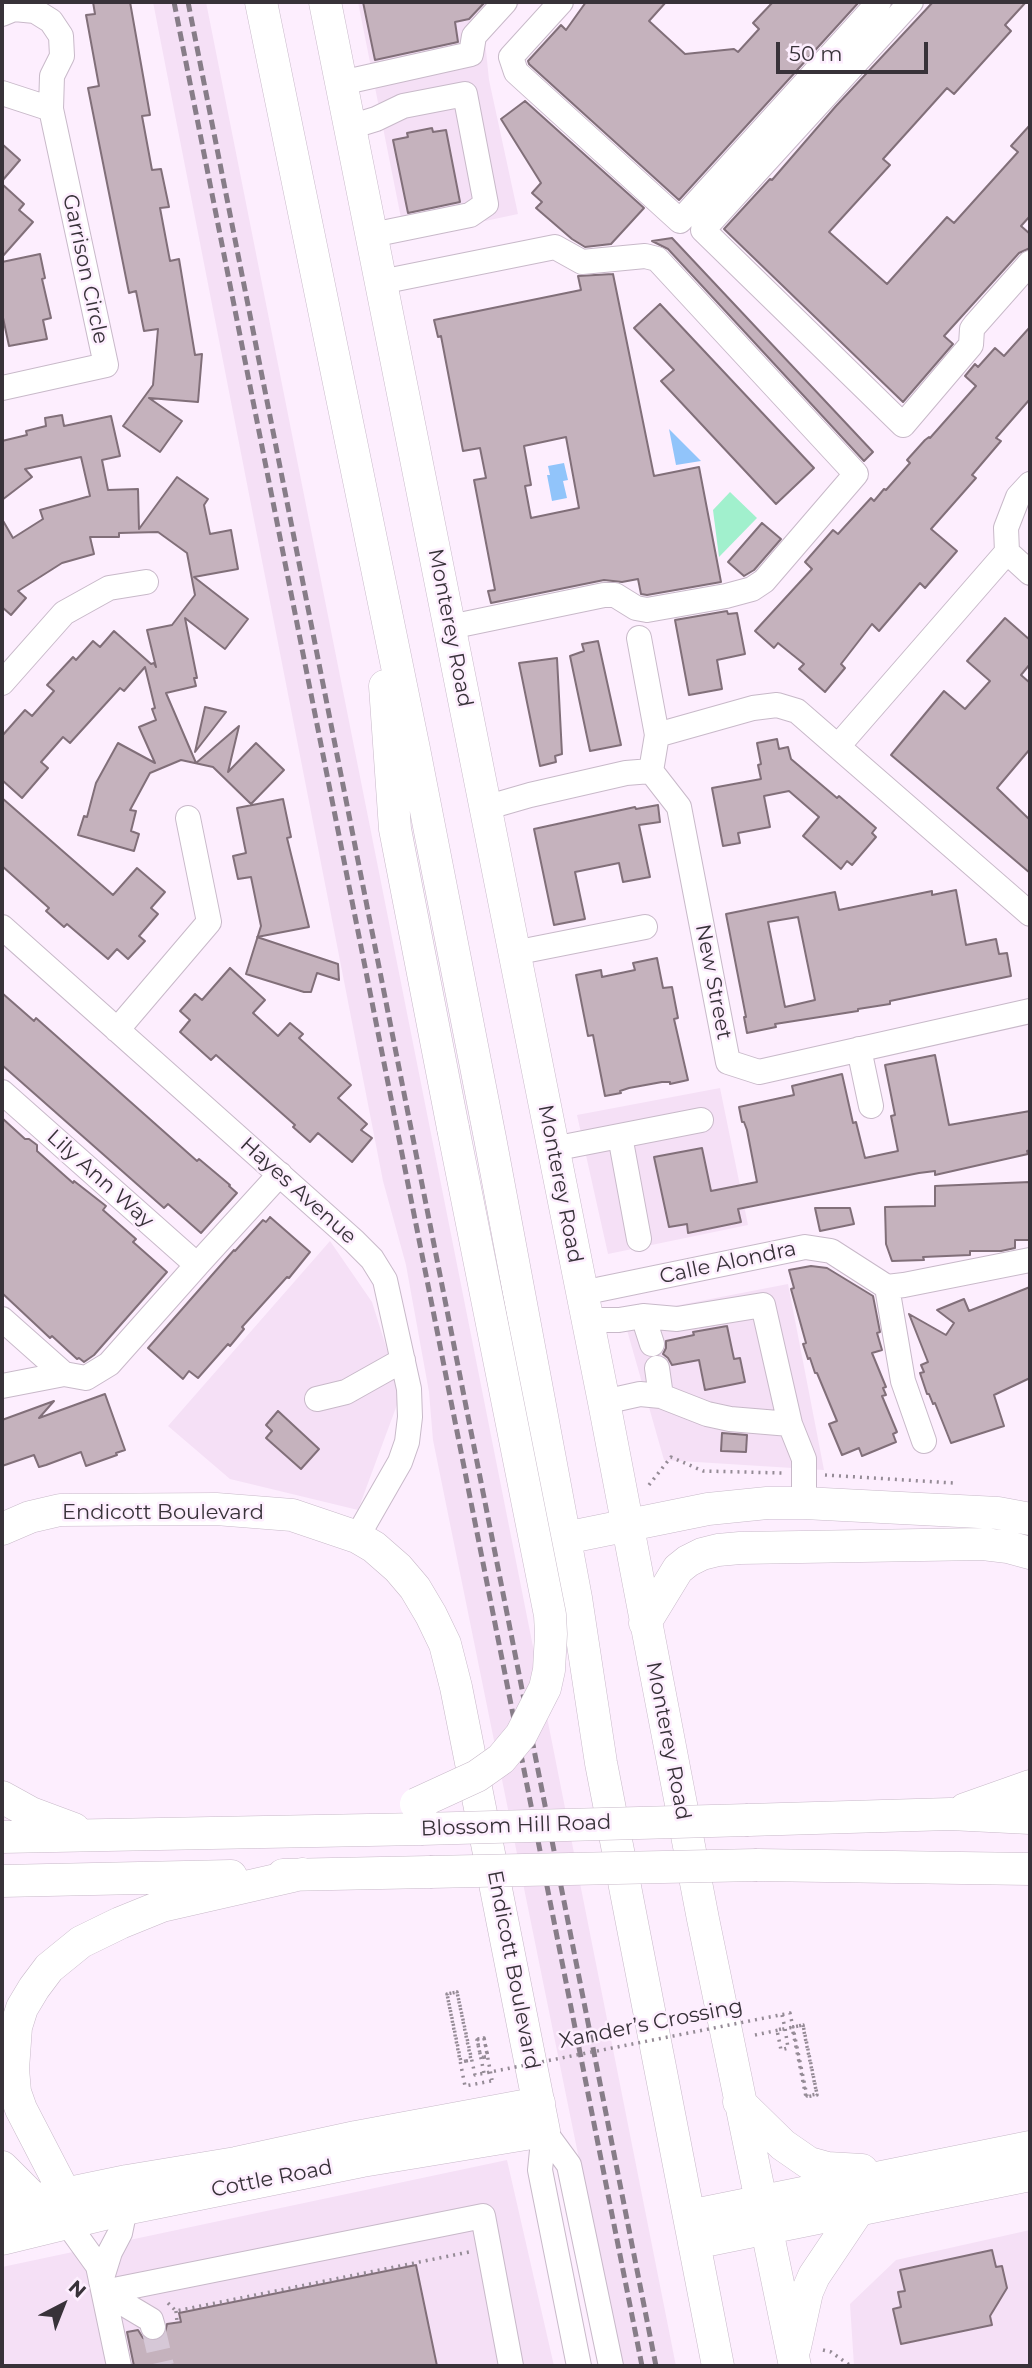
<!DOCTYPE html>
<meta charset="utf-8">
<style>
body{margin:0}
#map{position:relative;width:1032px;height:2368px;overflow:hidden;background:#fdeefe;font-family:Montserrat,sans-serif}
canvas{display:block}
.frame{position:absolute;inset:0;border:4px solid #383239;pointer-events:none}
.north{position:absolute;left:28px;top:2270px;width:70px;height:70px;-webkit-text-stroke:5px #fdeefe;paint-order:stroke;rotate:42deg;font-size:19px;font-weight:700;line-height:28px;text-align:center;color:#383239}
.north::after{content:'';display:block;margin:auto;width:24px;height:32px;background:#383239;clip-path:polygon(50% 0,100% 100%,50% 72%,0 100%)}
.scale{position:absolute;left:776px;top:42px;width:152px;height:32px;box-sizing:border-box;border:4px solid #383239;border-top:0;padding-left:9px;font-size:21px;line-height:24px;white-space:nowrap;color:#383239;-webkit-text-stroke:5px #fdeefe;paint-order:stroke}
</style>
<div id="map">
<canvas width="1032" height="2368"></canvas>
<div class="frame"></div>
<div class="north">N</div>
<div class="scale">50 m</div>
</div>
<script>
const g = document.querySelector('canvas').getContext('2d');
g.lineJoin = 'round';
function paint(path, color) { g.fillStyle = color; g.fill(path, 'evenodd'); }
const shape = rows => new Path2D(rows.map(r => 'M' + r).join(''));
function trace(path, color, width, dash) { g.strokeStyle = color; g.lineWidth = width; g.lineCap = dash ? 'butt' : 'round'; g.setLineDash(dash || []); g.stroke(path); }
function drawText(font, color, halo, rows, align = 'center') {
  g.font = font + ' Montserrat,sans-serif'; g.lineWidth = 5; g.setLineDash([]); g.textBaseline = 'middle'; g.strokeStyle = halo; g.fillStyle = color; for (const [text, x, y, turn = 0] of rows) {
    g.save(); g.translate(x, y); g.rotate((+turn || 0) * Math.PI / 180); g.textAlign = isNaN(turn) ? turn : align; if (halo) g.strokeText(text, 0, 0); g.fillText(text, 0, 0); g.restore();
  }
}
const built = shape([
 [153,2,206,2,676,2366,621,2366,433,1440,429,1392,406,1265,383,1181],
 [358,2,521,2,485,41,489,80,518,214,405,238],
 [720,1088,748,1225,608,1254,577,1115],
 [330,1241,372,1302,401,1394,358,1510,230,1479,168,1426],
 [788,1284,824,1470,664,1460,623,1316],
 [507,2160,554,2366,2,2366,2,2267],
 [1030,2230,1030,2366,854,2366,850,2304,896,2260]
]);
const green = shape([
 [730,492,757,518,719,557,713,510]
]);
const water = shape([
 [669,429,701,461,676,465],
 [564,463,568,480,563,481,567,498,552,501,547,475,550,475,548,466]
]);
const building = shape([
 [93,2,130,2,150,115,142,116,152,170,161,169,169,207,160,208,170,261,179,259,195,355,202,354,198,402,149,398,182,421,160,452,123,426,153,385,158,329,144,331,136,291,129,293,88,88,99,86,86,15,95,14,93,2],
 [363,2,485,2,469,19,455,22,458,42,375,60,363,2],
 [586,2,666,2,649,21,685,54,734,49,738,52,759,29,753,23,773,2,859,2,679,200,529,64,528,61,561,25,566,30,586,2],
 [933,2,1026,2,1005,25,1011,31,954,94,947,88,920,118,883,159,890,165,829,232,887,284,947,217,954,223,981,193,1018,152,1011,146,1030,125,1030,216,1021,226,1030,234,1030,248,1019,253,944,336,953,344,903,402,724,229,770,179,772,180,836,106,933,2],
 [525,101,644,208,611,244,585,247,572,239,536,208,542,202,532,193,541,183,501,119,525,101],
 [432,128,433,132,446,130,460,202,408,213,393,140,408,137,407,133,432,128],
 [2,144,20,160,2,181,2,144],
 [2,184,24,204,19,210,33,222,2,257,2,184],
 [672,238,873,452,864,461,668,249,652,241,672,238],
 [40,254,45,278,42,279,51,318,43,320,47,339,9,346,2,313,2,262,40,254],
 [613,274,654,476,699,467,721,582,647,595,641,594,638,579,622,582,604,580,491,603,488,591,495,590,474,480,486,478,480,448,463,451,441,336,438,337,434,320,581,290,578,276,613,274],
 [566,437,579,508,531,518,525,486,531,485,524,446,566,437],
 [660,304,814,468,776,504,661,381,674,370,634,328,660,304],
 [1030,327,1030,399,996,438,1001,441,972,475,976,478,931,529,957,551,925,588,920,583,879,631,872,624,841,664,845,668,825,692,799,669,804,664,778,643,774,648,755,631,812,569,805,562,833,530,838,534,871,498,874,501,884,489,886,490,910,463,907,460,925,440,929,437,930,438,976,386,965,376,975,364,978,367,995,348,1004,356,1030,327],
 [62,415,64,426,111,416,120,456,102,460,108,490,138,489,139,529,177,477,208,499,204,505,210,534,231,530,238,569,194,577,248,619,225,649,185,618,197,678,194,678,196,686,166,693,196,763,239,726,228,772,256,743,284,770,251,804,213,767,181,760,150,773,130,810,136,811,131,831,139,834,134,851,78,835,84,816,87,817,96,783,118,743,155,763,139,727,156,720,152,709,155,708,145,667,124,691,120,688,70,743,63,737,41,762,48,768,22,798,2,780,2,736,25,710,32,716,54,691,47,685,73,657,76,660,93,641,100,647,114,631,151,664,154,663,156,667,147,630,172,625,195,595,187,553,158,532,119,533,119,537,90,537,94,554,62,563,18,591,26,598,11,615,2,607,2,519,13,538,43,519,40,510,90,496,81,457,25,469,32,477,2,500,2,441,27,435,26,431,46,426,45,418,62,415],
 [762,523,781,539,754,570,744,576,728,562,762,523],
 [727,611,728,614,737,613,745,654,717,660,722,689,689,695,675,620,727,611],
 [1005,618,1030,640,1030,664,1021,675,1030,683,1030,749,997,788,1030,820,1030,873,891,755,944,691,965,709,990,681,967,661,1005,618],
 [598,641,621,745,590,751,570,656,584,651,582,644,598,641],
 [557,658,562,754,555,756,556,762,540,766,519,663,557,658],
 [205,707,226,712,195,752,205,707],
 [777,739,779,749,788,747,791,759,837,798,839,796,876,828,872,833,876,837,852,865,847,861,841,869,803,836,819,817,789,791,764,796,770,827,738,833,740,843,723,846,712,788,761,779,758,765,761,764,757,743,777,739],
 [2,798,113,895,137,868,165,892,151,908,158,914,139,936,145,941,128,959,117,949,108,959,67,924,64,927,46,911,49,908,2,866,2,798],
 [283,799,291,837,287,838,309,927,257,937,338,964,339,980,317,973,311,992,304,992,246,974,261,926,251,877,238,879,233,856,246,853,237,808,283,799],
 [658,805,660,822,639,825,650,877,623,882,619,863,575,872,585,919,554,925,534,829,635,807,636,809,658,805],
 [956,890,966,945,996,939,999,954,1007,953,1011,976,890,1001,890,1004,858,1009,858,1011,775,1024,776,1027,747,1033,744,1017,746,1017,726,914,835,892,839,910,932,891,932,895,956,890],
 [798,917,815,1000,785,1007,768,922,798,917],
 [657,958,663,988,672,987,678,1018,674,1019,688,1080,670,1084,670,1082,662,1082,629,1088,620,1091,621,1093,605,1096,593,1035,588,1036,576,975,601,970,602,977,635,970,633,963,657,958],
 [230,968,265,1000,253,1013,278,1036,290,1023,303,1034,299,1038,351,1085,338,1098,367,1124,361,1130,372,1138,352,1162,318,1133,310,1142,293,1127,295,1125,216,1055,211,1060,180,1032,190,1020,180,1011,195,994,202,1000,230,968],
 [2,993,34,1021,36,1018,197,1161,199,1159,230,1185,229,1186,237,1193,201,1233,168,1204,164,1208,2,1065,2,993],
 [935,1055,949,1125,1030,1111,1030,1150,1027,1151,1028,1154,935,1175,935,1171,919,1173,738,1209,741,1222,688,1233,687,1224,669,1227,654,1157,702,1148,711,1191,757,1182,747,1130,744,1122,742,1122,739,1107,794,1095,792,1086,842,1074,853,1123,856,1122,865,1158,898,1151,891,1116,895,1115,885,1065,935,1055],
 [2,1118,25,1139,29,1139,37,1145,37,1151,73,1183,74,1181,106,1206,103,1210,136,1239,133,1242,167,1272,94,1355,84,1362,79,1358,77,1359,52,1336,50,1338,2,1293,2,1118],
 [1030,1182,1030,1240,1015,1240,1015,1248,1001,1251,970,1251,970,1255,923,1257,924,1260,892,1261,886,1244,885,1207,935,1206,935,1186,1030,1182],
 [815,1208,850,1208,854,1224,820,1231,815,1208],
 [270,1217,310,1252,289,1278,287,1277,242,1327,244,1329,230,1346,228,1344,198,1378,189,1371,183,1379,148,1348,234,1250,235,1251,263,1220,266,1222,270,1217],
 [811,1266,827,1268,873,1296,880,1332,877,1333,882,1350,872,1353,886,1387,883,1388,886,1395,882,1396,897,1432,893,1434,896,1442,862,1456,859,1448,842,1455,829,1424,837,1421,817,1373,815,1373,810,1358,808,1359,803,1344,806,1343,791,1289,794,1288,789,1270,811,1266],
 [1030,1287,1030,1378,994,1395,1004,1426,951,1443,935,1403,933,1404,929,1394,927,1394,920,1373,924,1372,921,1365,928,1362,909,1314,946,1335,954,1323,937,1310,964,1299,969,1311,1030,1287],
 [727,1326,734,1359,740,1358,745,1382,705,1390,699,1360,672,1365,668,1358,663,1354,666,1348,666,1341,694,1335,693,1332,727,1326],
 [105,1394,125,1450,116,1453,117,1455,86,1466,81,1452,46,1465,39,1467,34,1455,2,1466,2,1420,54,1401,39,1418,105,1394],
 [278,1411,319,1449,301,1469,266,1438,272,1431,266,1425,278,1411],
 [722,1433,747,1435,746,1452,721,1451,722,1433],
 [992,2250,996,2267,1002,2266,1007,2288,990,2316,992,2325,901,2344,893,2309,901,2307,898,2292,905,2291,900,2270,992,2250],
 [416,2265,437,2366,134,2366,127,2332,138,2330,143,2338,150,2342,158,2341,164,2337,167,2324,181,2322,179,2313,416,2265]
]);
const minorTunnel = shape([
 [153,2327,162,2366]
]);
const path = shape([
 [825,1475,953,1483],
 [649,1485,671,1457,703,1471,782,1473],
 [782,2015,785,2028],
 [755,2035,803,2025,805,2037],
 [484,2057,481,2058,477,2040,484,2038,492,2080],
 [466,2061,471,2060,457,1992,447,1994,465,2086,496,2080],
 [168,2303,176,2311,469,2252],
 [176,2311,177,2322],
 [823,2350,831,2352,851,2366]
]);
const minor = shape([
 [561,2,511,57,516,72,680,221,879,2],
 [911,2,703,230,903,425,971,345,972,329,975,325,1030,263],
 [2,14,14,9,35,11,51,21,61,36,62,56,52,76,51,109],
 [341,83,471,54,474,36,505,2],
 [2,93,51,109,106,365,2,388],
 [350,127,376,119,403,106,465,94,486,204,470,215,372,235],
 [381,282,555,247,582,262,645,256,657,259,856,474,764,581,752,589,726,596,647,610,636,608,615,595,604,595,450,627],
 [1030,484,1018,497,1006,528,1007,552,1030,573],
 [639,638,657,735],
 [2,683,64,613,109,588,146,582],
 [839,745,1007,552],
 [651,771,657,735,753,708,777,705,797,711,1030,914],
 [485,808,530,795,626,773,651,771,679,807,728,1062,759,1072,1030,1011],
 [2,927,354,1241,372,1259,385,1280,409,1389,410,1417,407,1442,400,1462,357,1537],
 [514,953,645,927],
 [117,1030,209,922,188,818],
 [859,1049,871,1106],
 [2,1092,197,1265,109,1364,86,1378,64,1374,2,1386],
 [620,1136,639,1239],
 [553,1149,701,1120],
 [197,1265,280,1174],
 [887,1287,903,1381,924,1441],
 [582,1293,805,1247,831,1251,887,1287,904,1285,1030,1260],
 [643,1316,652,1344],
 [2,1319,64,1374],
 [587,1320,619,1320,643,1316,677,1319,763,1305,790,1424,804,1459,804,1503],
 [657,1368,661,1396],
 [317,1399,346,1392,403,1360],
 [604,1402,640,1394,661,1396,707,1414,730,1419,790,1424],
 [544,2131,569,2165,611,2366],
 [544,2131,540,2170,579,2366],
 [67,2223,98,2266,119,2366],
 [101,2281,110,2252,120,2233,125,2209],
 [104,2292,483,2216,511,2366],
 [104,2292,151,2320,153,2327]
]);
const major = shape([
 [261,2,414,749,490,1138,576,1598,601,1763,718,2366],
 [325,2,604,1402,703,1919,795,2366],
 [385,686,395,829,453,1128],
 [2,1529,30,1517,60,1510,216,1509,292,1515,357,1537,374,1547,398,1568,415,1588,431,1615,445,1644,456,1687,544,2131,362,2161,125,2209,2,2239],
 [565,1538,708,1509,767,1503,804,1503,998,1513,1030,1519],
 [645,1623,678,1569,688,1561,702,1554,718,1550,740,1548,983,1544,1008,1547,1030,1553],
 [2,1797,31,1813,74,1829],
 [965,1809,1030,1786],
 [748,1820,950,1814,1030,1818],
 [2,1837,421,1829],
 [757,1865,1030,1869],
 [283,1875,430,1872],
 [2,1881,231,1876],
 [739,2102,783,2145,809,2163,827,2168,862,2170],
 [2,2167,35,2200,49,2210],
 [2,2207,127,2181,236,2163,356,2137,539,2103],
 [689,2216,1030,2147],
 [67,2223,65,2194,21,2109,15,2092,13,2069,16,2027,22,2008,34,1988,49,1968,81,1942,120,1923,162,1906,302,1874],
 [694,2243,1030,2175],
 [795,2347,807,2292,814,2276,859,2209]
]);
const rail = shape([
 [174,2,642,2366],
 [188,2,656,2366]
]);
const pathBridge = shape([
 [781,2029,777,2030,781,2050,788,2048,785,2028],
 [484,2057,488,2057,484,2038,477,2039,484,2073],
 [466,2061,461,2062,447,1994,457,1992,475,2075,790,2013,807,2096,817,2094,803,2025,798,2026,792,2027,806,2097,817,2095,805,2037]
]);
const majorBridge = shape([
 [416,1804,477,1776,501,1759,521,1735,545,1688,549,1670,551,1634,550,1615,453,1128],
 [421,1829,748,1820],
 [430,1872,757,1865]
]);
const streetNames = [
 ["Garrison Circle",85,269,78],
 ["Monterey Road",450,628,79],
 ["New Street",713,982,79],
 ["Lily Ann Way",100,1179,42],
 ["Monterey Road",560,1184,79],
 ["Hayes Avenue",298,1191,42],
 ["Calle Alondra",728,1263,-12],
 ["Endicott Boulevard",163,1513],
 ["Monterey Road",668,1741,79],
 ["Blossom Hill Road",516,1826,-2],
 ["Endicott Boulevard",513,1970,79],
 ["Xander’s Crossing",651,2024,-11],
 ["Cottle Road",272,2179,-11]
];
paint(built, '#f5e0f6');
paint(green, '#a1f0cd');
paint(water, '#91c4fa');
paint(building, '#c5b2bd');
trace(building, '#816f79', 2);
trace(minorTunnel, '#d6c8d7', 24, [24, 12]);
trace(minor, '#c8b9c9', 26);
trace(major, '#c8b9c9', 33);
trace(path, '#958b96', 3.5, [2, 5]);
trace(minor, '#fff', 24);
trace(major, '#fff', 32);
trace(rail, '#877d88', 5, [10, 5]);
trace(majorBridge, '#c8b9c9', 33, []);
trace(pathBridge, '#958b96', 3.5, [2, 5]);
trace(majorBridge, '#fff', 32);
drawText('21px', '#383239', '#fdeefe', streetNames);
</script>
